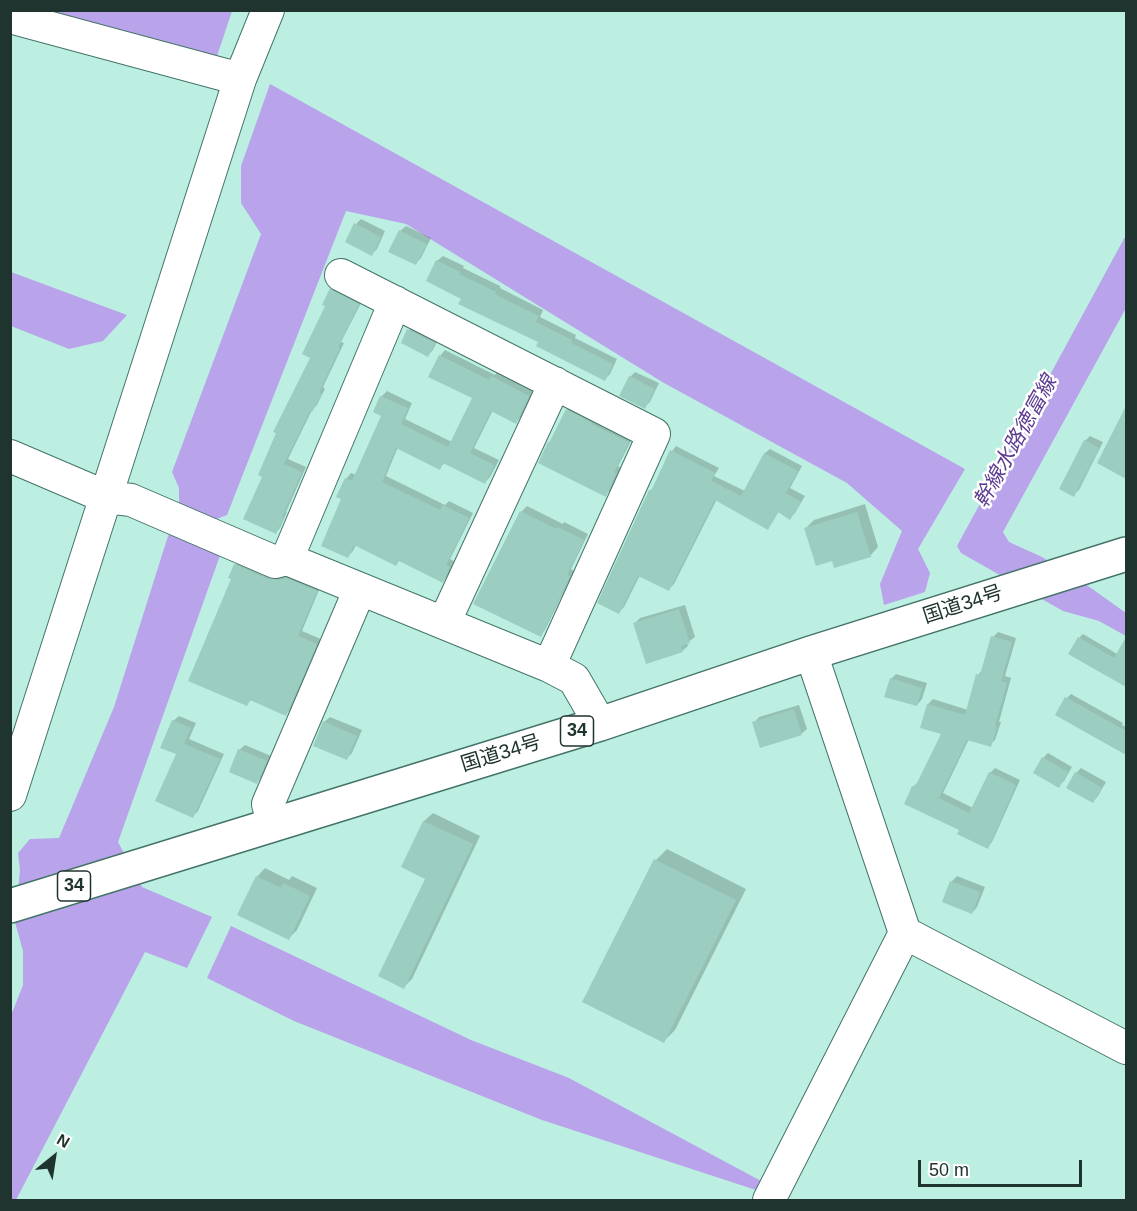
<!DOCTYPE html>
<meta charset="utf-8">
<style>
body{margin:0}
#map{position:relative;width:1137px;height:1211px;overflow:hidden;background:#bcefe2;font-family:Helvetica,sans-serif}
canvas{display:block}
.frame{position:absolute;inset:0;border:12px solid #20342f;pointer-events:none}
.north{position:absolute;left:24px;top:1127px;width:60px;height:60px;-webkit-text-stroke:4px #fff;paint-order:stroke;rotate:30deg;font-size:16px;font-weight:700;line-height:24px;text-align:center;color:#20342f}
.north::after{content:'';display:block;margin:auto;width:21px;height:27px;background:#20342f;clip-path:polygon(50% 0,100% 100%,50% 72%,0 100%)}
.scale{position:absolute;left:918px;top:1160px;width:164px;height:27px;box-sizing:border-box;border:3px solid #20342f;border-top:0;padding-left:8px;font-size:18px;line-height:21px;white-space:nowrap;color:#20342f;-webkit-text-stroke:4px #fff;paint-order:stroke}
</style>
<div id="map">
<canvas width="1137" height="1211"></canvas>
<div class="frame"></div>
<div class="north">N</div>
<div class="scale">50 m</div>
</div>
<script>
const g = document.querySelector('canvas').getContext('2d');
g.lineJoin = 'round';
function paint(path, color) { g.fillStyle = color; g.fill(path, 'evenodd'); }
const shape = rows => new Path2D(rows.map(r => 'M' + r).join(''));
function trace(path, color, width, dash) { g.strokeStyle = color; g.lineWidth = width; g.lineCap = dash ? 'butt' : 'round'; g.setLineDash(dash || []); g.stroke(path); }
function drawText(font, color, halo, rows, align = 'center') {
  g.font = font + ' Helvetica,"Noto Sans JP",sans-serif'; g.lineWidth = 5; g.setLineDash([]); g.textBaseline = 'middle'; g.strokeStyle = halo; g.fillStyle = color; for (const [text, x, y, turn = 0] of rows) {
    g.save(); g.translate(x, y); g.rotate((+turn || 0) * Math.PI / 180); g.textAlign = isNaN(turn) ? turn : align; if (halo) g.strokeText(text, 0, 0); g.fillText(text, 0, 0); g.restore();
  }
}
const water = shape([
 [29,11,232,11,215,62],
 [270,84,965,469,918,549,930,573,925,592,884,605,880,584,902,531,847,483,664,383,406,224,346,211,227,515,214,520,223,547,118,842,142,887,212,917,187,968,145,952,16,1200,10,1200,10,1018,23,985,23,951,15,922,20,870,18,853,30,839,59,838,114,707,168,536,179,520,179,488,172,472,261,234,241,203,241,166],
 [1126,235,1126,308,1003,532,1009,542,1042,557,1091,588,1126,613,1126,636,1099,621,1063,611,961,553,957,546],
 [10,272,11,272,127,315,103,341,69,349,11,326],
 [231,926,471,1040,569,1078,763,1182,759,1191,542,1120,294,1021,207,978]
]);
const shadow = shape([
 [361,219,385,231,377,249,372,254,356,224],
 [406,226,431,238,421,258,416,263,400,231],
 [443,256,464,266,463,268,500,286,500,288,543,310,540,317,576,335,575,338,617,359,610,374,605,379,463,298,437,261],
 [336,285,363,299,341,342,344,343,323,387,325,389,317,405,312,410,288,459,306,467,286,512,287,512,280,528,276,532,245,519,312,357,331,289],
 [414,325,439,337,433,350,428,355,403,342,409,330],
 [445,350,495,375,497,372,534,390,521,417,516,422,493,410,474,448,499,460,490,477,485,482,445,463,439,468,398,447,386,476,445,505,449,501,473,513,450,559,454,561,448,576,443,581,400,560,396,564,356,545,353,551,348,556,343,499,346,479,351,473,356,475,383,415,381,397,387,391,412,403,405,419,452,442,474,397,440,356],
 [635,372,659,383,650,402,644,407,630,377],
 [572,405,633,437,618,466,621,468,611,490,605,495,540,463,549,443,553,438,567,410],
 [1126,416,1126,477,1099,463,1120,423],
 [1090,436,1103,442,1079,490,1073,495,1085,441],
 [676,446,719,468,714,476,745,491,765,453,770,449,802,466,790,488,805,496,795,513,790,518,779,511,772,523,767,528,717,499,674,584,669,589,640,575,624,607,619,612,650,491,655,485,672,451],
 [865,504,878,547,870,556,833,559,806,528,814,520],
 [527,506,563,524,564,522,588,534,571,569,574,571,545,630,540,635,475,603,522,511],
 [240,559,285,575,321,585,302,631,321,639,291,709,286,714,252,699,247,704,233,578,235,565],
 [685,605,695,637,687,643,688,646,682,651,635,623,640,618],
 [998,632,1016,638,1005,676,1011,678,999,722,1001,722,995,740,990,745,969,739,943,793,973,808,990,773,995,768,1020,780,992,842,987,847,961,829,906,803,914,786,919,781,943,733,922,727,928,704,933,699,968,710,978,675,983,669,993,637],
 [1083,634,1119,655,1121,653,1126,656,1126,682,1124,684,1079,638],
 [896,674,927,683,922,699,917,705,891,679],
 [1071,694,1123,723,1122,725,1126,727,1126,754,1077,725,1067,698],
 [799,705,807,729,801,734,754,723,759,717],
 [179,716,196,723,189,739,224,754,198,811,193,816,178,753,173,721],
 [330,717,362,730,352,753,347,758,324,722],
 [245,745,271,756,262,777,257,782,239,750],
 [1048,753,1072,767,1064,781,1058,786,1043,758],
 [1081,768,1106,782,1098,796,1093,802,1076,773],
 [433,813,480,836,412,979,404,987,427,878,403,866,424,821],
 [667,849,746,889,675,1030,664,1041,584,1001,656,860],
 [265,868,289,880,292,876,317,888,297,930,289,938,257,877],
 [957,876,985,887,977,907,972,913,944,902,952,881]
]);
const building = shape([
 [354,223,381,237,372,256,345,242],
 [399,230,427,244,416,265,388,252],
 [436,260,460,272,459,274,496,292,495,294,539,316,536,322,572,340,571,343,613,364,605,381,536,346,538,342,458,304,461,299,426,281],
 [330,288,359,304,338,347,340,348,319,392,322,394,312,412,310,411,284,464,302,472,282,517,284,517,276,534,243,519,262,477,258,475,276,433,273,432,310,358,302,354,325,306,322,305],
 [407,329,435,343,428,357,401,343],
 [439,355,489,380,491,376,529,396,516,424,491,411,470,453,494,465,485,484,443,463,440,470,396,448,382,482,440,510,443,505,469,518,446,565,450,567,443,583,399,561,396,566,354,545,348,558,321,546,341,499,336,497,345,478,352,481,381,416,373,412,380,396,408,408,401,424,448,447,472,398,428,377],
 [629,376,655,389,645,409,619,396],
 [1126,406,1126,479,1097,463],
 [566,409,592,423,591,424,629,442,614,472,616,473,606,497,538,463,548,442,549,443],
 [1084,440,1099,448,1074,497,1059,489],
 [670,450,715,473,711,481,741,496,764,453,798,471,786,493,801,502,790,520,778,512,768,530,715,500,669,591,638,576,619,614,597,603,649,490,651,491],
 [520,511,557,529,558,527,584,540,567,575,570,576,541,637,473,604],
 [857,512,871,557,834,568,832,561,816,566,804,528],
 [234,564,268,579,279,580,286,578,317,591,298,636,317,644,286,716,250,700,247,706,188,681,231,579,228,578],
 [679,609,690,643,681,646,683,652,646,664,633,623],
 [991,636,1012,642,1001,681,1007,683,995,726,997,727,991,747,967,740,939,798,969,813,989,772,1016,785,988,849,957,834,959,830,904,804,912,786,915,787,941,734,920,728,927,704,965,715,976,674,980,675],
 [1078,637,1114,658,1126,637,1126,687,1068,654],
 [890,678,922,688,917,706,884,697],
 [1065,697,1126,731,1126,755,1055,715],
 [794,709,802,735,760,748,752,722],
 [172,720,191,728,184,744,220,759,193,818,155,801,176,754,160,748],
 [323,721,357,736,347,760,313,746],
 [238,749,267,761,257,784,229,772],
 [1042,757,1068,772,1059,788,1033,773],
 [1075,772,1102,788,1093,803,1066,788],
 [423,821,473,844,404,989,378,976,425,879,401,867],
 [654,859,736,900,664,1043,582,1002],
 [256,876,281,888,283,883,310,896,289,940,237,915],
 [950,881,980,892,972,914,942,902]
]);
const minor = shape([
 [10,17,240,79],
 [341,275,654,434,549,666],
 [10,456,106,497,131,500,275,562,287,559,395,302],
 [287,559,549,666,574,679,600,724],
 [444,623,555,383],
 [811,653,905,933,1126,1048],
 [10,795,240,79,268,10],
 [273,824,268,804,360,589],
 [769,1200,905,933]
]);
const highway = shape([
 [10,906,600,724,811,653,1126,554]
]);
const shields = [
 [577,731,33],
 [74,886,33]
];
const shieldNames = [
 ["34",577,731],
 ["34",74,886]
];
const streetNames = [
 ["国道34号",963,605,-18],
 ["国道34号",501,754,-17]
];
const waterNames = [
 ["幹線水路徳富線",1016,442,-61]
];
paint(water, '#b9a3eb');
paint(shadow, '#0003');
paint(building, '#9bcdc0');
trace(minor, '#447469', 34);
trace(highway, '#447469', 36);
trace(minor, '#fff', 32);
trace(highway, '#fff', 33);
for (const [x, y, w] of shields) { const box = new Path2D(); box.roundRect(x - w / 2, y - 15, w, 30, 4.5); g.fillStyle = '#fff'; g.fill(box); trace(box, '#20342f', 1.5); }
drawText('bold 18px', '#20342f', null, shieldNames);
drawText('20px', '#20342f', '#fff', streetNames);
drawText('italic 21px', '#5b3c90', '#fff', waterNames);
</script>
